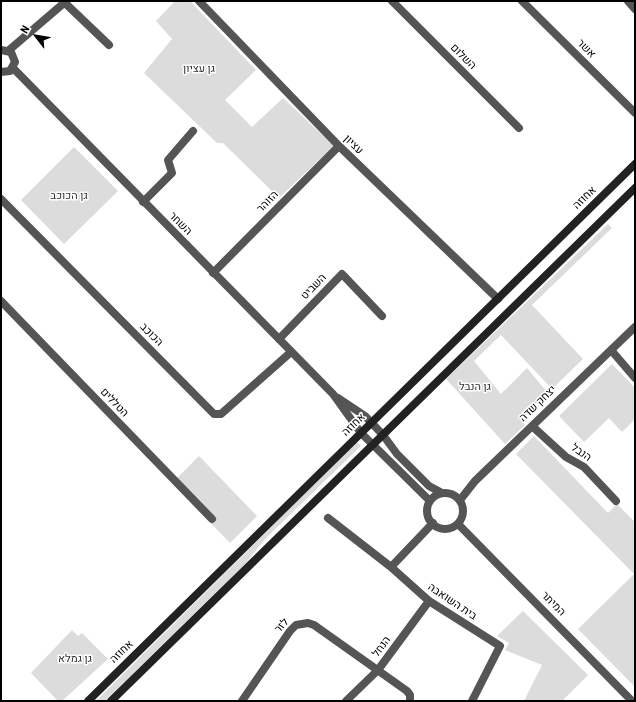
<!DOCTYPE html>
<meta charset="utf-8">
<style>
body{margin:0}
#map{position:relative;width:636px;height:702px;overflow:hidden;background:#fff;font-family:"Roboto Condensed",sans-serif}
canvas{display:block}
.frame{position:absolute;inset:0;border:2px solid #000;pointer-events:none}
.north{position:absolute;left:16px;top:16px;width:40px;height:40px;-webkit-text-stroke:3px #fff;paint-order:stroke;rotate:301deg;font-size:11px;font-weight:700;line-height:16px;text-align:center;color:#000}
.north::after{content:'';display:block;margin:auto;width:14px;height:18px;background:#000;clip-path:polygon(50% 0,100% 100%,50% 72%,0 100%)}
</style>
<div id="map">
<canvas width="636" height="702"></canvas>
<div class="frame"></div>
<div class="north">N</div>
</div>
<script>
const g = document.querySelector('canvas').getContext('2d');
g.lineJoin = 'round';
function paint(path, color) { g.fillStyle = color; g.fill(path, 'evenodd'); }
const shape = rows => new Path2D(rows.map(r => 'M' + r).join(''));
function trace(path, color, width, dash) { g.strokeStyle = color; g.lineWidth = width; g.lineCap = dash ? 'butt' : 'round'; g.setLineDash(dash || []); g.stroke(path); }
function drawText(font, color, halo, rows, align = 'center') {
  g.font = font + ' "Roboto Condensed",Heebo,sans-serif'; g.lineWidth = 3; g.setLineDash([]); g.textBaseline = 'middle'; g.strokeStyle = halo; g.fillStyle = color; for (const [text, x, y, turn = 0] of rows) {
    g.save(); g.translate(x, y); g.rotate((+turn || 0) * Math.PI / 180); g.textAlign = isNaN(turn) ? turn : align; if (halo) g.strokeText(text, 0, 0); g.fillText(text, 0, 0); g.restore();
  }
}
const green = shape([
 [175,1,190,1,256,70,225,100,252,127,283,98,334,146,279,198,223,143,217,143,144,73,172,39,156,21],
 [74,147,118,191,64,244,21,200],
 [608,224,612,228,532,305,583,359,552,389,501,335,474,361,501,394,527,368,548,393,520,419,525,425,505,444,446,379],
 [612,364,635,388,635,419,622,432,609,418,584,442,559,416],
 [534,436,608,513,617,504,635,522,635,687,578,629,634,574,516,454],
 [357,442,361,446,266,538,245,564,105,701,96,701],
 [199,456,257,516,230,543,172,483],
 [523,611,588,675,562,701,524,701,542,665,505,650,509,643,497,636],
 [72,630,78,636,82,633,108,659,62,701,58,701,31,673]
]);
const minor = shape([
 [63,1,109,45],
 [199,1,339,146,498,299],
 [392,1,519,128],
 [522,1,635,113],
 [628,1,635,9],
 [8,51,64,3],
 [1,199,214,414,221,414,291,352],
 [143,202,172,173,168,160,193,131],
 [213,273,339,146],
 [1,301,212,519],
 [279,339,342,274,382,316],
 [611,350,635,378],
 [532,426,566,457,584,467,616,501],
 [460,500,475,481,635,327],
 [328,518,391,567,429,601,500,646,472,701],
 [391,567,433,523],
 [242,701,290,631,296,625,308,623,314,625,407,691,410,695,410,701],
 [346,701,378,670,429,601]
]);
const tertiary = shape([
 [1,50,11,52,15,62,10,71,1,72],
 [13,68,333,394,361,433,430,501],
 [338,398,365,416,383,435,397,454,429,486,442,493],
 '427 511a18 18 0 1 1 36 0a18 18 0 1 1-36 0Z',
 [458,524,632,701]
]);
const secondary = shape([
 [88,701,635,164],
 [111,701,635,188]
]);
const streetNames = [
 ["אשר",586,49,45],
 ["השלום",463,57,45],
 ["עציון",353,145,44],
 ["אחוזה",585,198,-44],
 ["הזוהר",268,202,-45],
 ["השחר",180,224,45],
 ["השביט",314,287,-46],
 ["הכוכב",151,335,45],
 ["הטללים",114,403,46],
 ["יצחק שדה",538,404,-44],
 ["אחוזה",354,425,-44],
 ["הנבל",581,453,35],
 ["בית השואבה",452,602,34],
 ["המיתר",553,604,45],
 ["לזר",282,626,-47],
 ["הנחל",382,647,-54],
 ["אחוזה",122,652,-44]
];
const parkNames = [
 ["גן עציון",199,69],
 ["גן הכוכב",69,196],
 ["גן הנבל",475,387],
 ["גן גמלא",75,659]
];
paint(green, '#dcdcdc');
trace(minor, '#555', 8);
trace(tertiary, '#555', 8);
trace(secondary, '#222', 8);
drawText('11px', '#000', '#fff', streetNames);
drawText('11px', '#333', '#fff', parkNames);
</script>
